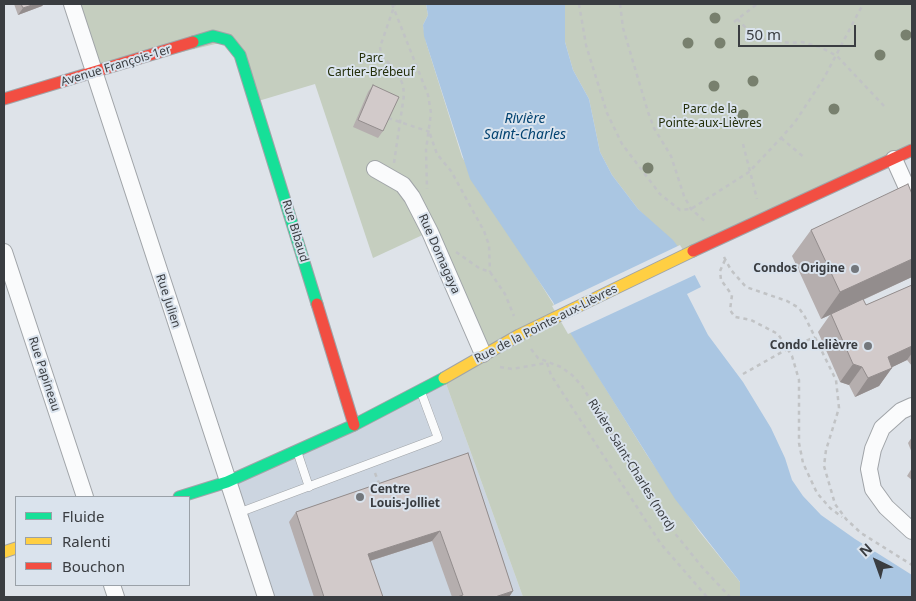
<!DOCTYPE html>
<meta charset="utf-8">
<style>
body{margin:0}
#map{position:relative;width:916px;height:601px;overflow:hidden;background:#dee3e9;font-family:"Noto Sans",sans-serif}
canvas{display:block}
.frame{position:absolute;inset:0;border:5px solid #3a3d41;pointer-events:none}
.legend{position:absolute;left:15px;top:496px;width:175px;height:90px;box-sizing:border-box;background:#dae3ed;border:1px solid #9aa1a8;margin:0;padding:6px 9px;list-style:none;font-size:15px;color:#3a3d41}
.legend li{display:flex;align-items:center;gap:10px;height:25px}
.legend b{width:25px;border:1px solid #9aa1a8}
.north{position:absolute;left:851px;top:536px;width:50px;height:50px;-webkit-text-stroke:4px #dae3ed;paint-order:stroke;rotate:318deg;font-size:14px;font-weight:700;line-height:20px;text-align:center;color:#3a3d41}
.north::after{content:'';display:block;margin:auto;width:18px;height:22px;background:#3a3d41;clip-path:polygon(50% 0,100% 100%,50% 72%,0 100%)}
.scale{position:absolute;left:738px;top:25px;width:118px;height:22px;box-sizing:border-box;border:2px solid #3a3d41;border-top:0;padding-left:6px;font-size:15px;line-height:18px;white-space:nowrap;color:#3a3d41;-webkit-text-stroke:4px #dae3ed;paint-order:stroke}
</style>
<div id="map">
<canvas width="916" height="601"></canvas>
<div class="frame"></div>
<ul class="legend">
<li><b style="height:6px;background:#16e098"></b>Fluide</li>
<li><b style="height:6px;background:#ffcf43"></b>Ralenti</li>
<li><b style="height:6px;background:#f24e42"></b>Bouchon</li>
</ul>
<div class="north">N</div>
<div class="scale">50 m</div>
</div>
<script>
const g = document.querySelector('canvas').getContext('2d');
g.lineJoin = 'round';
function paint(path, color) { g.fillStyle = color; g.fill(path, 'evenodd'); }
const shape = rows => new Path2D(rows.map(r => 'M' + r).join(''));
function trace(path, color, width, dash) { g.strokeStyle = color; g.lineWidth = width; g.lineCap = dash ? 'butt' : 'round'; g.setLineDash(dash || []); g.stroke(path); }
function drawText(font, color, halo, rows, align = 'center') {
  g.font = font + ' "Noto Sans",sans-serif'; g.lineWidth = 4; g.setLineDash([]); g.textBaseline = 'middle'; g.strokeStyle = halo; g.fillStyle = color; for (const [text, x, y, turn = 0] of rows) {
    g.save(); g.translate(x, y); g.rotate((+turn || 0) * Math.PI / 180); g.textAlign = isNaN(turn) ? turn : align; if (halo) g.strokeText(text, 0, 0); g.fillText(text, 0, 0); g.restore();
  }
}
const built = shape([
 [444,378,523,597,266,597,227,482]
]);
const green = shape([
 [72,4,426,4,428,15,423,25,426,42,462,157,647,455,699,531,740,582,741,597,523,597,444,378,483,354,429,232,373,258,315,84,255,102,228,41,94,73],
 [565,4,912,4,912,150,684,256,638,209,612,175,600,152,589,99,573,70,565,42]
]);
const water = shape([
 [426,4,565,4,565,42,573,70,589,99,600,152,612,175,638,209,673,240,685,256,701,287,687,294,708,335,743,382,771,428,785,458,792,480,803,496,821,515,855,539,912,575,912,597,740,596,740,582,675,499,559,315,553,302,470,179,424,36,423,25,428,15]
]);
const pier = shape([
 [680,245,697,274,568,334,552,306]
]);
const path = shape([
 [392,4,428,95,431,113,426,150,427,189],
 [579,4,586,45,607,113,622,144,660,194,680,210,691,209,749,172,781,138,795,122,824,78,863,4],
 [620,4,623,28,648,112,654,128,671,156,684,196,691,209,707,223],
 [737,19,756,38,790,43,802,42,820,47,837,56,884,106],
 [734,22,757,4],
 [388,118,430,132],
 [430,134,437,154,451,171,484,231,489,245,490,272],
 [781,138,805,158],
 [743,144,757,199],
 [394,163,404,95,403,85,399,76,381,54,380,47,395,4],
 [456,252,479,268,490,272,505,294,514,316],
 [724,257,731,270,746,287,787,301,799,308,805,317,836,380,839,408,826,450,824,466,835,504,846,519,861,533,912,565],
 [725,260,720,271,721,280,732,295,730,310,735,317,751,320,778,334,792,356,799,380,799,443,803,463,817,493,830,508,842,517],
 [531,349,538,358,561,367,572,375,582,386,661,516,702,567,730,597],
 [547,363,551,375,661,544,707,597],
 [500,367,512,369,546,363],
 [743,374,789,348,815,337],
 [375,473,380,486]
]);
const lane = shape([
 [298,454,309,487],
 [238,513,438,438,421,392]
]);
const street = shape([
 [72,4,266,597],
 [894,159,912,199],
 [375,169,403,185,412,197,430,232,483,354],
 [4,252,85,497],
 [912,406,901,411,882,428,873,449,869,469,873,489,886,507,912,531],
 [112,585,116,597]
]);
const fast = shape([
 [193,42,213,36,228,40,240,55,317,304],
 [179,497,227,482,354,425,444,378]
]);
const slow = shape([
 [444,378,519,335,693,251],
 [4,552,16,548]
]);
const jam = shape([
 [4,99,193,42],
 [693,251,912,150],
 [317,304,354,425]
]);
const trees = [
 [715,18],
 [906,35],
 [688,43],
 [720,43],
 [880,55],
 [753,81],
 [714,86],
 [834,109],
 [743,115],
 [648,168]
];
const wall = shape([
 [14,4,44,4,42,6,18,15],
 [373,85,383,131,378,138,353,127,368,92],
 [912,194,912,277,863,300,866,305,912,285,912,366,907,360,892,367,879,386,855,397,849,385,840,382,818,332,830,315,821,319,792,256,811,230],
 [912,437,912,453,908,443],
 [468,453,513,591,509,597,452,597,432,541,370,561,383,597,314,597,289,522,296,512],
 [912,468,912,480,907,476]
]);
const shadedWall = shape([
 [35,4,44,4,42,6,18,15,23,8],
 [912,259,912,277,821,319,840,292],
 [912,346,912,353,907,360,876,375,888,357],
 [853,364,862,367,849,385,840,382],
 [892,368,879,386,855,397,868,378],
 [440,531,432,541,360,564,368,554],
 [513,591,509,597,495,597]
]);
const building = shape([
 [21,4,35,4,23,8,21,4],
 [373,85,399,97,383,131,358,120,373,85],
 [908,184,912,194,912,259,840,292,811,230,908,184],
 [912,285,912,346,888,357,892,368,868,378,862,367,853,364,831,314,863,299,866,305,912,285],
 [468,453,513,591,495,597,457,597,463,595,440,531,368,554,383,597,324,597,296,512,468,453]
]);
const markers = [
 [855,269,5,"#73777c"],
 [868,346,5,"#73777c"],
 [360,497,5,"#73777c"]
];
const parkNames = [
 ["Parc",371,59],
 ["Cartier-Brébeuf",371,73],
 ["Parc de la",710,110],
 ["Pointe-aux-Lièvres",710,124]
];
const streetNames = [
 ["Avenue François-1er",116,66,-17],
 ["Rue Bibaud",295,231,73],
 ["Rue Domagaya",439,254,66],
 ["Rue Julien",168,301,72],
 ["Rue de la Pointe-aux-Lièvres",546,324,-27],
 ["Rue Papineau",44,374,72],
 ["Rivière Saint-Charles (nord)",631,465,58]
];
const poiNames = [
 ["Condos Origine",845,269],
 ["Condo Lelièvre",858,346],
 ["Centre",370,490,"left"],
 ["Louis-Jolliet",370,504,"left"]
];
const waterNames = [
 ["Rivière",525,119],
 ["Saint-Charles",525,135]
];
paint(built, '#ccd5e0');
paint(green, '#c5cebf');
paint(water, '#aac6e2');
paint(pier, '#dee3e9');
trace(lane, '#a0a4a8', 9);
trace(street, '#a0a4a8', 18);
trace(fast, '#a0a4a8', 13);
trace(slow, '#a0a4a8', 13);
trace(jam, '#a0a4a8', 13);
trace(path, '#c1c3c5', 2.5, [4, 4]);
trace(lane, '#fafbfc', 8);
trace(street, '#fafbfc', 16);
trace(fast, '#16e098', 11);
trace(slow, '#ffcf43', 11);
trace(jam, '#f24e42', 11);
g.fillStyle = '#78806e';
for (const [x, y] of trees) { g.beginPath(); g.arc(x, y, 5.5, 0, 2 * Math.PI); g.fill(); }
paint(wall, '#b5aeae');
paint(shadedWall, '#938d8d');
paint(building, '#d2caca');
trace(building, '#938d8d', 1);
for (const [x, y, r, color] of markers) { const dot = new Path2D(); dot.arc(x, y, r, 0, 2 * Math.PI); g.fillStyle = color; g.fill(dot); trace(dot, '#dae3ed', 2); }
drawText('12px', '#242f0a', '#dae3ed', parkNames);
drawText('12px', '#3a3d41', '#dae3ed', streetNames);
drawText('bold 12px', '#3a3d41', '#dae3ed', poiNames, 'right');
drawText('italic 14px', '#034371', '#dae3ed', waterNames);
</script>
